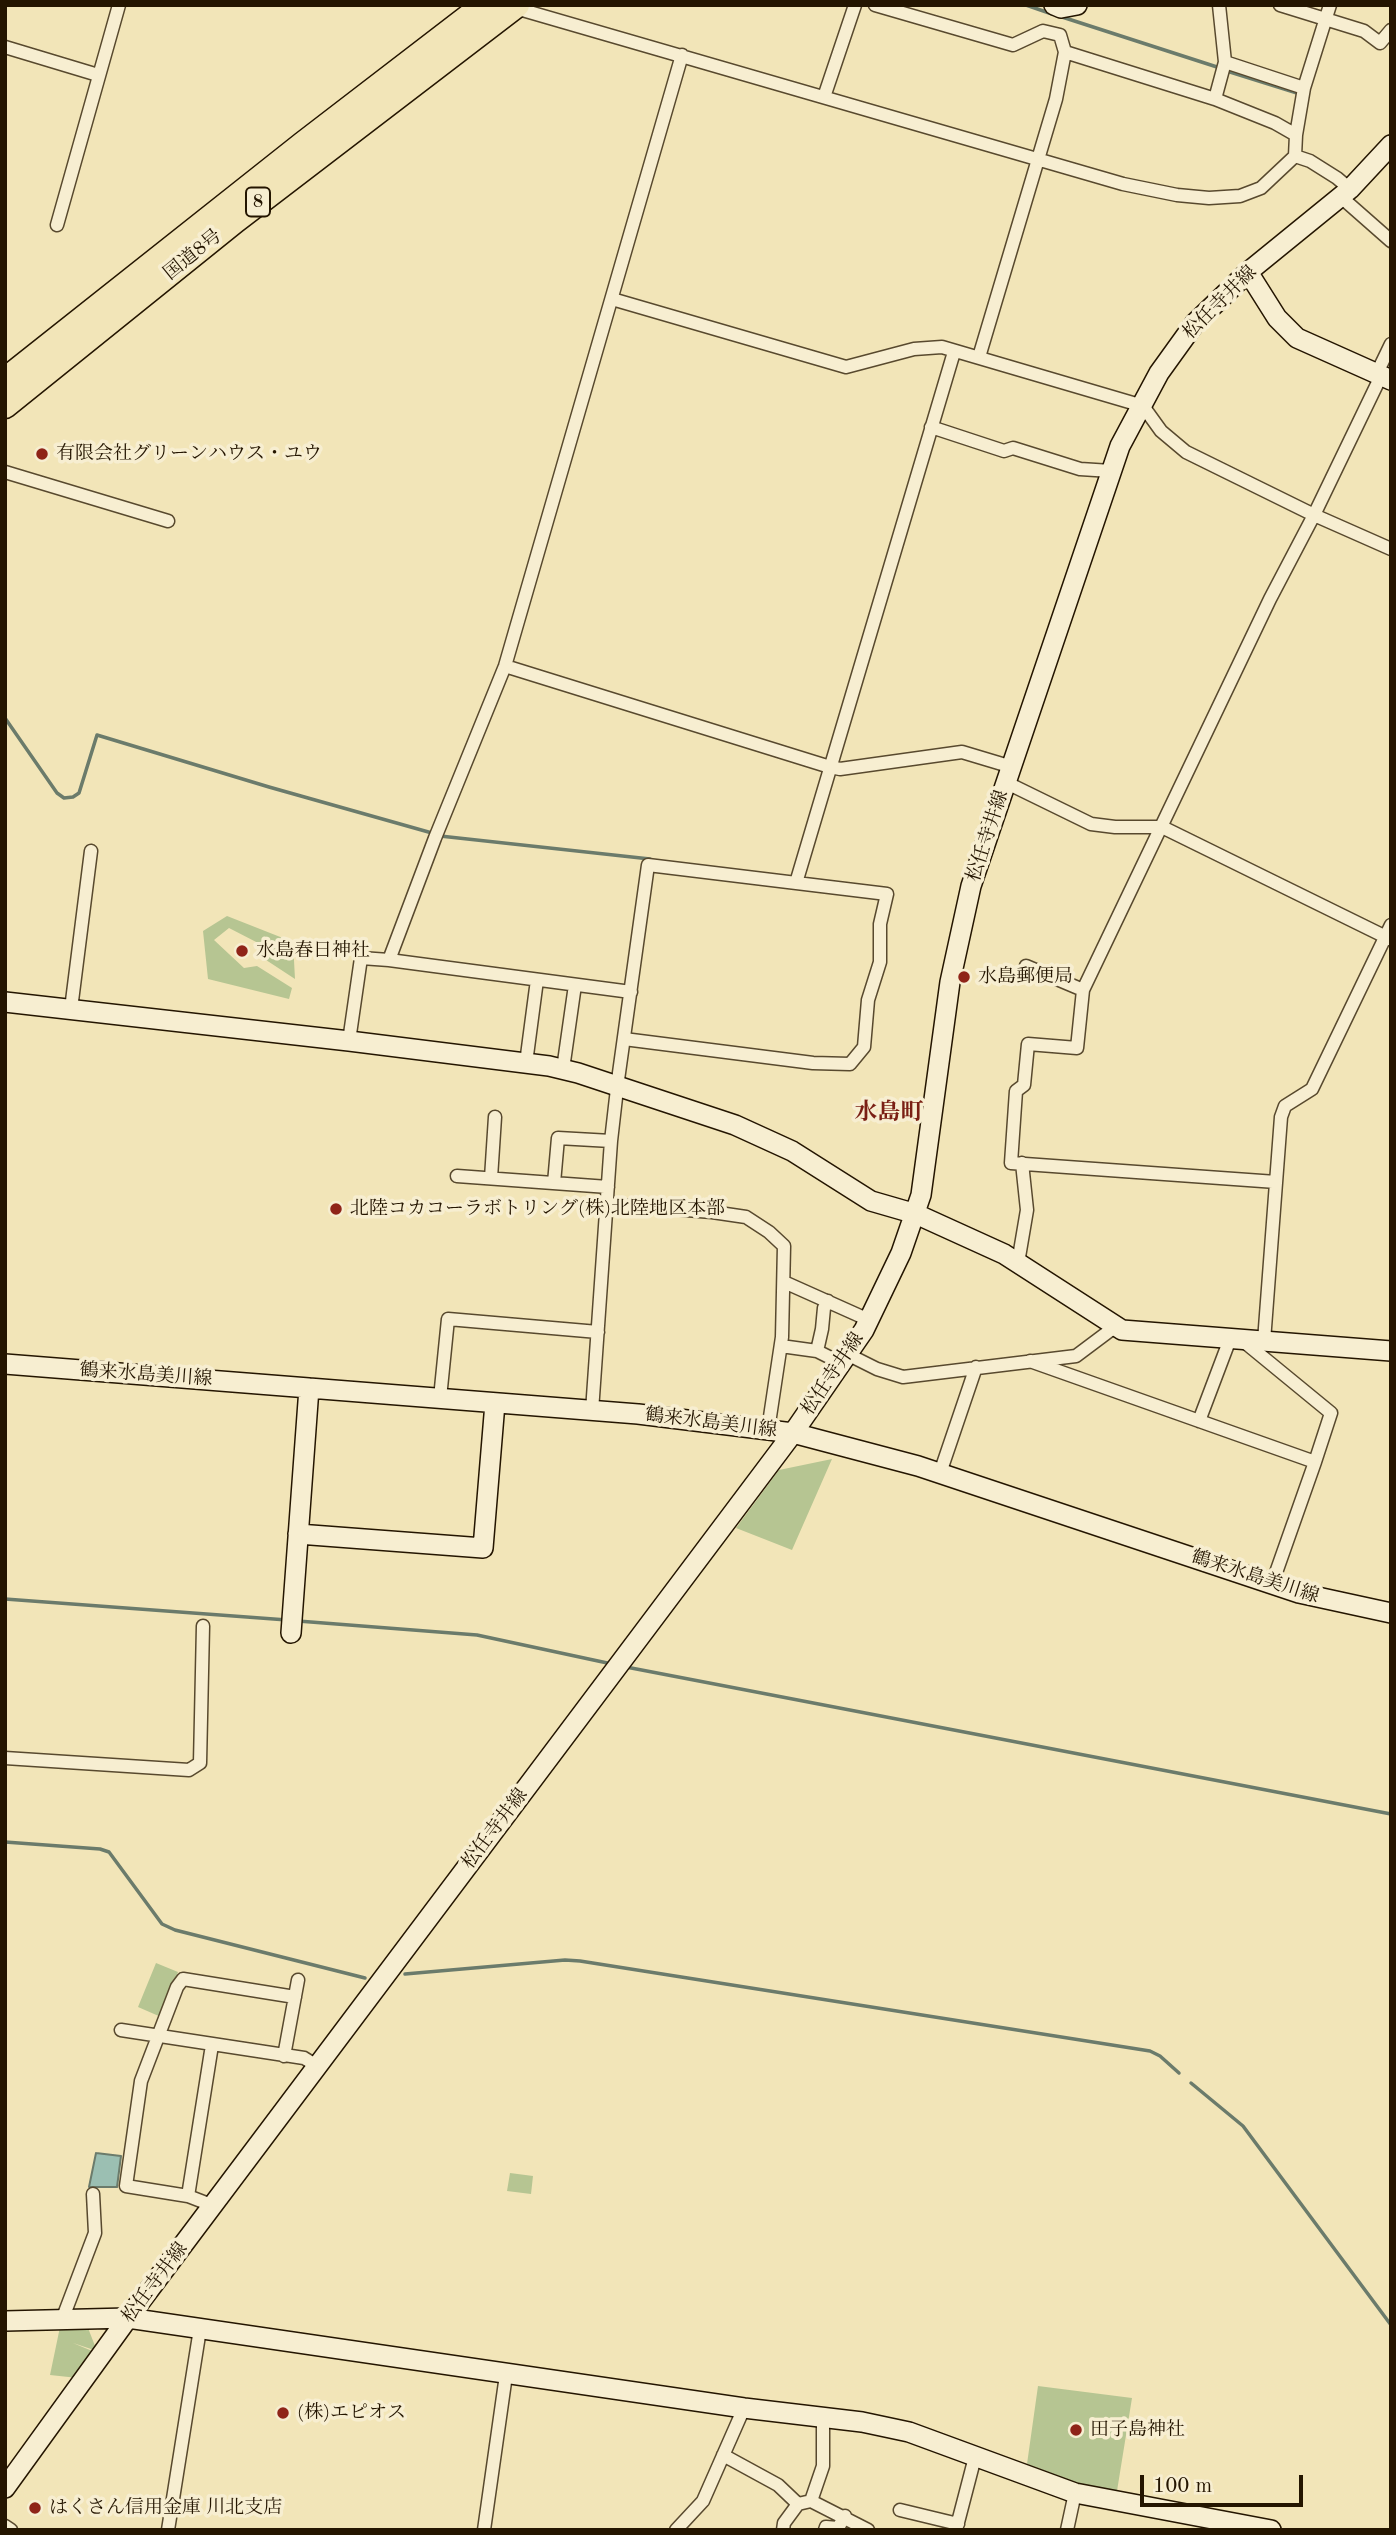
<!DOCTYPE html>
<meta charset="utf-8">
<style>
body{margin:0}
#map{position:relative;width:1396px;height:2535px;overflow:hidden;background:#f2e5b8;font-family:"Old Standard TT",serif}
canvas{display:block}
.frame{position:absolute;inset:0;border:7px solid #241500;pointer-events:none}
.scale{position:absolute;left:1140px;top:2475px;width:163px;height:32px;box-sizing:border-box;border:4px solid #241500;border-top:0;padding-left:9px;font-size:21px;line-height:24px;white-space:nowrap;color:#241500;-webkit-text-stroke:5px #f7eed1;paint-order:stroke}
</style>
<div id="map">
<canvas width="1396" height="2535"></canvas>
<div class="frame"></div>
<div class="scale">100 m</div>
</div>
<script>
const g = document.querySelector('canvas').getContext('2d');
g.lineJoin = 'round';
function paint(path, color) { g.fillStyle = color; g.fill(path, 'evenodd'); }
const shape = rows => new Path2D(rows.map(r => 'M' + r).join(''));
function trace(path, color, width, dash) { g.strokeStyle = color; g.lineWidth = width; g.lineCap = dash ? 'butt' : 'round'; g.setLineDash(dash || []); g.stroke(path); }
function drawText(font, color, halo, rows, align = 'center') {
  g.font = font + ' "Old Standard TT","Noto Serif JP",serif'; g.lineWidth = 7; g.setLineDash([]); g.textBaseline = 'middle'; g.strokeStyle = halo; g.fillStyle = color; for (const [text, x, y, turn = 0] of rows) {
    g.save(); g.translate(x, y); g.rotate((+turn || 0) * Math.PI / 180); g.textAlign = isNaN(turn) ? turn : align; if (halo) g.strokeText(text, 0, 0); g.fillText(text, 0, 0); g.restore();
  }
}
const green = shape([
 [227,916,293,942,295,979,263,958,262,945,229,928,214,940,244,968,257,966,292,988,289,999,208,979,203,931],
 [832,1459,792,1550,736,1528,779,1470],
 [156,1963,178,1972,161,2017,138,2007],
 [510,2173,533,2176,531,2194,507,2191],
 [60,2327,88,2328,97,2351,73,2343,97,2353,78,2378,50,2375],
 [1038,2386,1132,2398,1117,2491,1083,2485,1027,2464]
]);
const water = shape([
 [96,2153,121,2156,117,2187,89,2187,96,2153]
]);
const stream = shape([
 [1026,5,1052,14],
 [1059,16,1217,67],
 [1230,72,1297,93],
 [5,718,57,793,64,798,73,797,79,793,97,735,269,787,432,833],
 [440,836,650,859],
 [5,1599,287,1620],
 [298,1621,477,1635,612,1664],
 [626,1667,1391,1814],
 [5,1842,100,1849,109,1852,162,1924,175,1930,365,1978],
 [405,1974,565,1960,580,1961,1150,2051,1160,2056,1179,2073],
 [1191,2083,1243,2126,1391,2325]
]);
const street = shape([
 [875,5,1013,45,1043,31,1060,35,1065,52,1056,99,979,357],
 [1280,5,1364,31,1380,43,1391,30],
 [512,7,1123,184,1177,195,1209,198,1240,196,1261,188,1295,156,1310,161,1337,178,1350,189],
 [5,47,98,75],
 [1065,52,1215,99,1275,123,1296,135,1295,156],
 [1225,62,1304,88],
 [824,97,855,5],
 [1215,99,1225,62,1219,5],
 [1296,135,1304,88,1330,5],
 [1341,197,1391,241],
 [57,225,119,5],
 [612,299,846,367,914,349,942,347,1143,406,1161,431,1186,452,1314,515,1391,549],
 [1377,373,1391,344],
 [931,427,1004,451,1013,448,1080,469,1111,471],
 [5,472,168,521],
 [505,666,830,767,840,769,962,752,1012,767],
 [1005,782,1091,824,1115,827,1162,827,1390,939],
 [796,883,954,352],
 [389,960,631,992],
 [1026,966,1083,990],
 [71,1009,91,851],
 [349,1041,361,958,389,960,435,838,505,666,682,55],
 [526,1063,537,980],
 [563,1069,575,985],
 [457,1176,608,1187],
 [491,1178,495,1117],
 [1276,1182,1011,1163,1016,1091,1024,1085,1028,1044,1077,1048,1083,990,1270,599,1314,515,1381,376],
 [554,1183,558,1138,611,1141],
 [607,1204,712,1212,746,1217,769,1232,784,1246,782,1337,768,1430],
 [1018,1263,1027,1210,1022,1163],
 [784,1282,869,1320],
 [1264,1341,1281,1117,1285,1106,1312,1089,1391,925],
 [781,1346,817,1351,841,1363],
 [817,1351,822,1329,824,1308,828,1301],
 [847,1354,877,1369,903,1377,1076,1356,1116,1326],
 [1030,1361,1315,1462,1331,1413,1242,1340],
 [440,1398,448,1319,598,1332],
 [592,1411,611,1141,618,1080,648,865,887,894,880,924,880,962,868,1000,864,1047,850,1064,813,1063,624,1039],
 [1199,1421,1230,1339],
 [940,1473,976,1367],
 [1272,1584,1315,1462],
 [5,1758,189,1770,200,1763,203,1626],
 [121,2030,304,2058,317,2066],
 [284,2056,298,1980],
 [188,2196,212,2045],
 [214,2206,188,2196,126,2186,141,2081,177,1987,183,1979,295,1997],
 [62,2320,95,2233,93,2194],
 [723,2455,778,2485,798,2504,811,2501,868,2530],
 [811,2501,823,2466,823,2416],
 [900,2510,958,2524],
 [5,2526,11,2530],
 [168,2530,200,2329],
 [484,2530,506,2375],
 [676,2530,703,2501,744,2408],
 [783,2530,784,2523,798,2504],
 [825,2530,826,2527,838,2528,845,2516],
 [956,2530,975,2457],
 [1067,2530,1075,2493]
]);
const secondary = shape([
 [1054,5,1061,8,1077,5],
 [1248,272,1277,318,1297,338,1391,380],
 [5,1002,349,1041,549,1066,578,1073,735,1125,792,1151,871,1201,916,1214,1004,1254,1122,1330,1391,1351],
 [5,1364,638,1414,793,1433,918,1466,1299,1593,1391,1613],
 [298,1534,483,1548,495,1403],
 [291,1633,309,1388],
 [5,2321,128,2318,744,2408,862,2422,909,2432,1075,2493,1271,2530],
 [5,2488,128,2318,793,1433,864,1330,901,1253,921,1195,950,982,971,886,1120,446,1159,373,1195,323,1248,272,1350,189,1391,145]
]);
const highway = shape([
 [5,380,303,144,484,5],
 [5,406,236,220,517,5]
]);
const markers = [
 [42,454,7,"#8f2418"],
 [242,951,7,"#8f2418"],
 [964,977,7,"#8f2418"],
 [336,1209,7,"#8f2418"],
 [283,2413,7,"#8f2418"],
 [1076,2430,7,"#8f2418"],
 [35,2508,7,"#8f2418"]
];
const shields = [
 [258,202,24]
];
const shieldNames = [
 ["8",258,202]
];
const streetNames = [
 ["国道8号",193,255,-39],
 ["松任寺井線",1220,303,-45],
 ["松任寺井線",988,836,-72],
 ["松任寺井線",833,1374,-56],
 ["鶴来水島美川線",146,1375,4],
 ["鶴来水島美川線",711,1423,7],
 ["鶴来水島美川線",1255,1577,18],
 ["松任寺井線",495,1829,-53],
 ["松任寺井線",155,2283,-53]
];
const poiNames = [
 ["有限会社グリーンハウス・ユウ",56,454],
 ["水島春日神社",256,951],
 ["水島郵便局",978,977],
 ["北陸コカコーラボトリング(株)北陸地区本部",350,1209],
 ["(株)エピオス",297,2413],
 ["田子島神社",1090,2430],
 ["はくさん信用金庫 川北支店",49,2508]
];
const quarterNames = [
 ["水島町",889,1113]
];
paint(green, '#b6c592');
paint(water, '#9bbfb2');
trace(water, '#6b7b6b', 2);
trace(stream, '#6b7b6b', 3.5);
trace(street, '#58492e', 15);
trace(secondary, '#241500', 22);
trace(highway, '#241500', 27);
trace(street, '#f7eed1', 12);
trace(secondary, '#f7eed1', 19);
trace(highway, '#f2e5b8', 24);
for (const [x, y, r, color] of markers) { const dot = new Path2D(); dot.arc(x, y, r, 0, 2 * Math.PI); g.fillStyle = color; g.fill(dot); trace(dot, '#f7eed1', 2.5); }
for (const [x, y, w] of shields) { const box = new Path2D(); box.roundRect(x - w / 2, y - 14.5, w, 29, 5); g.fillStyle = '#f7eed1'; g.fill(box); trace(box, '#241500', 2); }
drawText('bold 18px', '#241500', null, shieldNames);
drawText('19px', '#241500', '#f7eed1', streetNames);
drawText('19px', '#241500', '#f7eed1', poiNames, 'left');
drawText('bold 23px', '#7a1f14', '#f7eed1', quarterNames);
</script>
